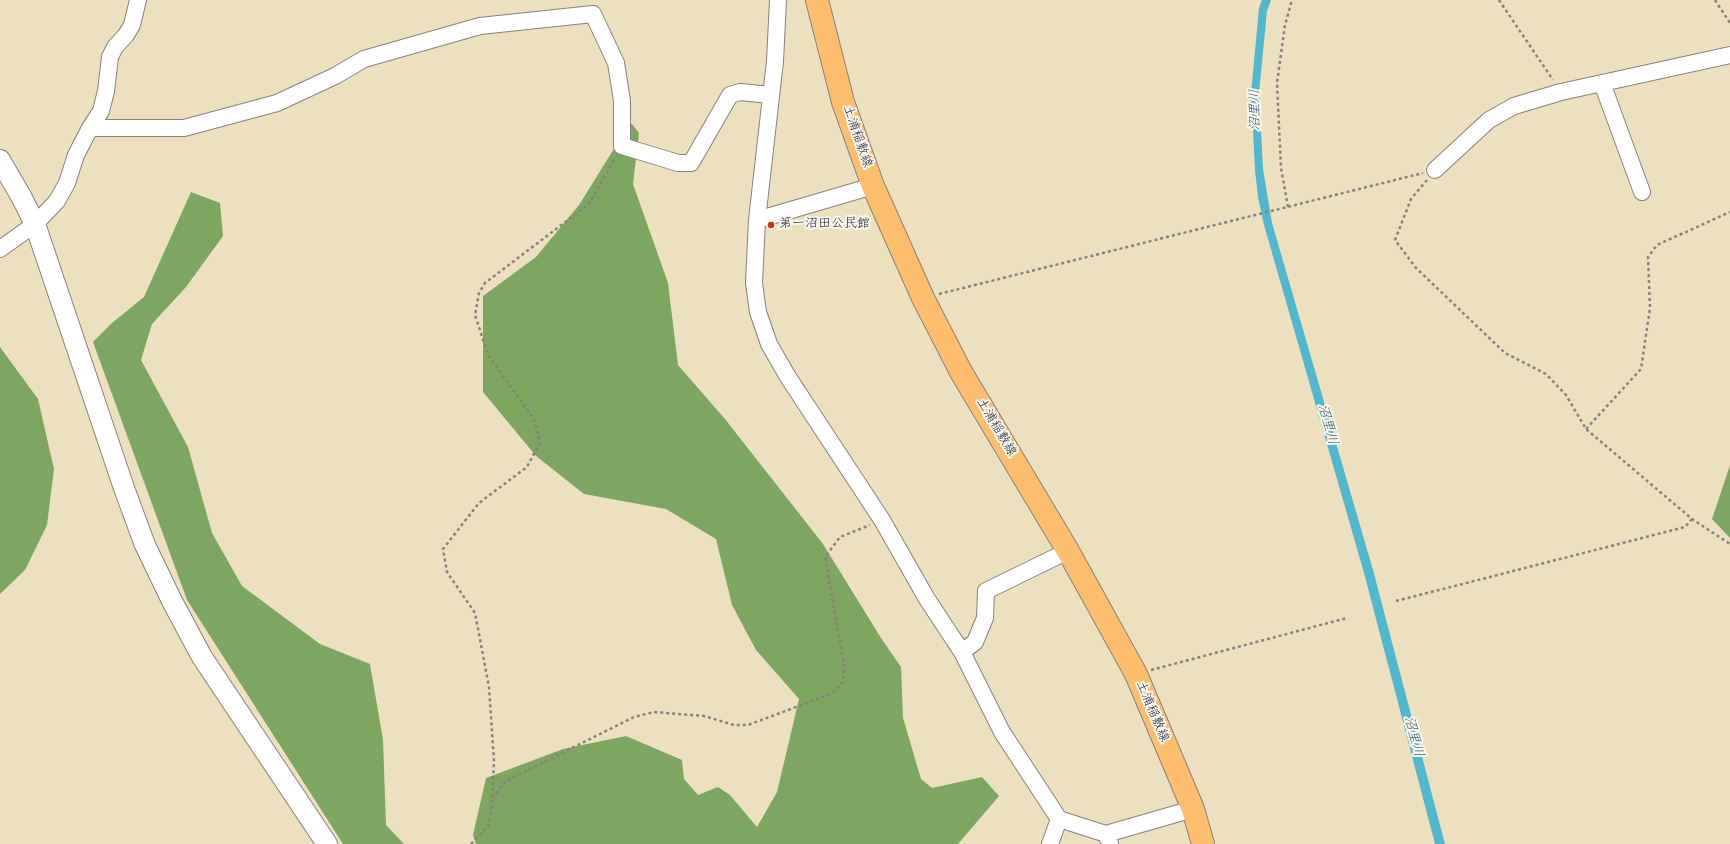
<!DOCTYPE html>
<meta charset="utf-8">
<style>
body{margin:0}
canvas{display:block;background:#ede0be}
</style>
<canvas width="1730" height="844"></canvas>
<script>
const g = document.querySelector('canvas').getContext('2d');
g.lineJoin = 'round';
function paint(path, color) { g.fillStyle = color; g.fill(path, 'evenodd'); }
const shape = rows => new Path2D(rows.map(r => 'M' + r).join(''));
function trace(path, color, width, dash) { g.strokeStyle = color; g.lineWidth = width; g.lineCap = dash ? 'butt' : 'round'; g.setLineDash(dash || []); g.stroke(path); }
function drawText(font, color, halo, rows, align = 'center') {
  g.font = font + ' Dekko,"Klee One",sans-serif'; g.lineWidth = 4; g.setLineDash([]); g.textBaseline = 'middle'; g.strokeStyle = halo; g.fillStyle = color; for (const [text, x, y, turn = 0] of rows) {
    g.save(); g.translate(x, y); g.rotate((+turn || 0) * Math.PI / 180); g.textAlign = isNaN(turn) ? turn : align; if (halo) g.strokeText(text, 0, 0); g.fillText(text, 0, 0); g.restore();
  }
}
const forest = shape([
 [628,119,639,133,633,184,668,283,678,365,725,419,823,544,881,638,901,667,903,718,921,779,932,788,982,777,999,796,958,844,476,844,473,835,486,778,563,749,626,736,682,760,684,779,698,795,718,787,730,795,757,827,777,792,799,699,756,650,732,605,716,539,666,509,584,494,536,456,483,392,483,296,536,257,579,205,620,139],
 [191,192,220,203,223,236,186,287,152,324,141,360,188,447,212,533,242,586,320,644,370,664,383,740,386,825,404,844,343,844,187,600,93,342,112,323,144,297],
 [0,347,38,399,54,469,47,525,25,570,0,594],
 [1730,465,1730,538,1712,519]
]);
const water = shape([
 [1262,0,1271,0,1267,11,1259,93,1263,169,1272,223,1373,570,1445,844,1435,844,1364,573,1264,225,1258,197,1255,170,1251,94,1259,8]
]);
const path = shape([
 [1499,0,1553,80],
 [1715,0,1730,23],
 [1427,180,1411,199,1395,240,1416,268,1505,353,1546,374,1566,395,1586,429,1692,519,1730,544],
 [1288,207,1281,168,1277,83,1285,25,1292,0],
 [939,294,1423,173],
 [1586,429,1641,369,1650,308,1648,257,1657,245,1730,212],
 [1396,601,1685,527,1692,519],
 [1151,670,1347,618],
 [492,798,506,781,634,717,654,712,704,716,734,725,748,725,831,694,843,682,844,665,825,557,840,537,870,525],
 [471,844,488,826,492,807,494,761,489,687,475,613,447,572,443,549,479,503,527,467,540,442,534,419,488,355,475,315,479,293,485,283,589,204,615,158]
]);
const minor = shape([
 [778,0,775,61,757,220,754,283,758,312,769,344,788,377,882,520,927,599,962,652,1002,732,1059,819,1106,834,1110,844],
 [1602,83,1642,192],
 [90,128,184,128,277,103,335,76,364,59,480,26,593,14,616,63,622,101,622,146,678,163,691,163,730,95,740,92,771,95],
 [1435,170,1489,120,1514,106,1561,92,1730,55],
 [757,220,873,186],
 [0,249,35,224,57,201,67,183,76,155,90,128,101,111,106,91,110,57,115,47,126,35,132,25,138,0],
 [962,652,975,642,985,618,986,591,1068,551],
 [1106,834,1193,809],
 [1050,844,1059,819]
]);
const tertiary = shape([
 [0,160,22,198,35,224,124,488,145,545,172,601,202,657,327,844]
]);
const primary = shape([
 [817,0,843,102,873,186,923,298,961,372,1068,551,1136,674,1193,809,1203,844]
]);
const markers = [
 [771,225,4,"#c8321e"]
];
const streetNames = [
 ["土浦稲敷線",856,137,71],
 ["土浦稲敷線",995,428,59],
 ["土浦稲敷線",1151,712,67]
];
const poiNames = [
 ["第一沼田公民館",779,225]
];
const waterNames = [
 ["沼里川",1257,110,-91],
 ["沼里川",1326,425,74],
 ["沼里川",1412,737,75]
];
paint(forest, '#7da760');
paint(water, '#50b8ce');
trace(minor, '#88817c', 18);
trace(tertiary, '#88817c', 22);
trace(primary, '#88817c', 24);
trace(path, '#88817c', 2.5, [3, 3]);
trace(minor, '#fff', 16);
trace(tertiary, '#fff', 20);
trace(primary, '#fcbd6f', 22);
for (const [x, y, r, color] of markers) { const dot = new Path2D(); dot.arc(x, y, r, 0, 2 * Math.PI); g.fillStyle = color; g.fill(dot); trace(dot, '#fbf7ec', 1.5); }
drawText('13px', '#22223b', '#fbf7ec', streetNames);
drawText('13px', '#22223b', '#fbf7ec', poiNames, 'left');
drawText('italic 14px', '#345e76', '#fbf7ec', waterNames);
</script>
